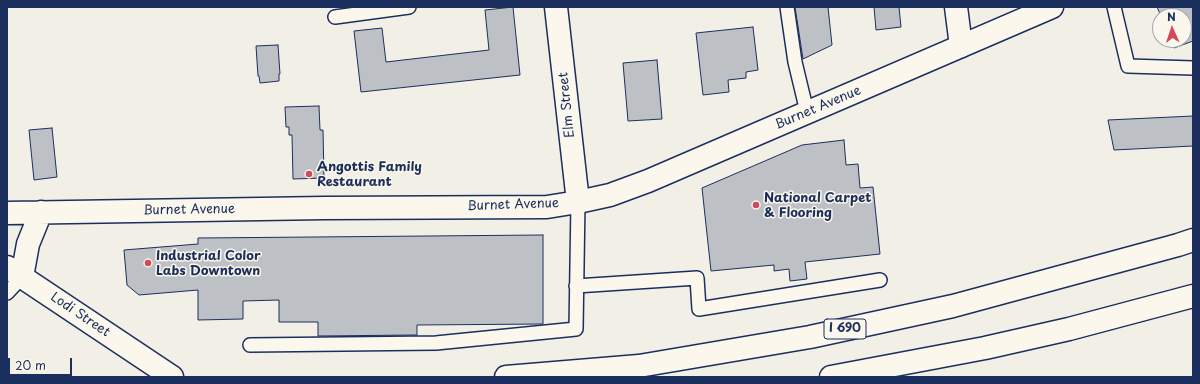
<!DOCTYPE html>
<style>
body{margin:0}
#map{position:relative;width:1200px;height:384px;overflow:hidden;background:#f2efe6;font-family:"Playpen Sans",sans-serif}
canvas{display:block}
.frame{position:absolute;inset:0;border:8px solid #1b2f5e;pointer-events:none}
.north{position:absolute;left:1152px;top:8px;width:40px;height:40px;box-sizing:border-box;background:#fbf7ec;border:1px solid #a1a7b3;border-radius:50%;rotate:357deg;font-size:11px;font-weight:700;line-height:16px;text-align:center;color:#1b2f5e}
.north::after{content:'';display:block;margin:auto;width:14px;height:18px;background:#d1495b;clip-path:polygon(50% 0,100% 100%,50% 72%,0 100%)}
.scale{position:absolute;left:8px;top:358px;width:64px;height:18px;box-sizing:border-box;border:2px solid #1b2f5e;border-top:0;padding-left:5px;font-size:12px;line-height:14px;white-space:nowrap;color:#1b2f5e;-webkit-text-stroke:3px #fbf7ec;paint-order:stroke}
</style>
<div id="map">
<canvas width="1200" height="384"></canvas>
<div class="frame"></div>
<div class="north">N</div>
<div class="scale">20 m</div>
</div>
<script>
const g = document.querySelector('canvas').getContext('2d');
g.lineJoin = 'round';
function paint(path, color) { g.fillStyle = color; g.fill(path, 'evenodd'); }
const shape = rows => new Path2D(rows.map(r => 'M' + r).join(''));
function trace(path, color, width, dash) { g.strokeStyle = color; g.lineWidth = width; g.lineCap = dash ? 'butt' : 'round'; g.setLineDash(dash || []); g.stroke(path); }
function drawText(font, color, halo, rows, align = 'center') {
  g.font = font + ' "Playpen Sans",sans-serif'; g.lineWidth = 3; g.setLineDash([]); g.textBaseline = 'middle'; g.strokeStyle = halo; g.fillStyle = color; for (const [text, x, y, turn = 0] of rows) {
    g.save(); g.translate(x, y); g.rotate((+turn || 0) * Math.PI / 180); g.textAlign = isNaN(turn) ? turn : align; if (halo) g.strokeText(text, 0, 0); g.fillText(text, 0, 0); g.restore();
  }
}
const building = shape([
 [513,7,520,75,361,92,354,31,382,28,386,62,489,50,485,10,513,7],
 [795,7,828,7,832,45,803,59,795,7],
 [874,7,899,7,901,27,876,30,874,7],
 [1157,7,1193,7,1193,41,1174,48,1171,40,1184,40,1184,16,1161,16,1157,7],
 [753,27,758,70,746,72,746,78,728,80,729,92,703,95,696,33,753,27],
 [278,45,280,74,279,74,279,81,260,83,259,76,258,76,256,46,278,45],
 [657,60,662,119,628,121,623,63,657,60],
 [319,106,320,130,323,130,324,178,293,179,292,135,289,135,289,127,286,127,285,107,319,106],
 [1193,116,1193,146,1114,150,1108,120,1193,116],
 [52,128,57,177,34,180,29,130,52,128],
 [844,140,846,165,858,164,860,188,873,187,880,254,805,262,807,279,790,281,789,269,774,271,774,265,711,271,702,188,802,145,844,140],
 [543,235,543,324,417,325,417,335,318,336,318,322,279,322,279,300,243,301,243,319,198,320,198,290,139,295,127,285,124,250,198,244,198,238,543,235]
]);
const lane = shape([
 [787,7,795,62,807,112],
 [1114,7,1128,66,1193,68],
 [335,17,409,7],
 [576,286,697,278,699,309,880,280],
 [7,293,22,277],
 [250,345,436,343,576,329,578,202]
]);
const street = shape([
 [556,7,578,202],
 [956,7,961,46]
]);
const secondary = shape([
 [7,213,324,208,547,207,578,202,610,195,648,181,1052,7],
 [7,267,172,377],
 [22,277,28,244,41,212]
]);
const highway = shape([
 [506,377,639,366,810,337,953,306,1178,245,1193,240],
 [831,377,985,348,1069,329,1193,296]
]);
const markers = [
 [309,174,4,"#d1495b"],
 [756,205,4,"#d1495b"],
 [148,263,4,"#d1495b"]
];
const shields = [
 [845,329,42]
];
const shieldNames = [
 ["I 690",845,329]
];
const streetNames = [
 ["Elm Street",567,105,-96],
 ["Burnet Avenue",818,108,-23],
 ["Burnet Avenue",513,205,-2],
 ["Burnet Avenue",189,210,-1],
 ["Lodi Street",80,315,34]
];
const poiNames = [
 ["Angottis Family",317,167],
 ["Restaurant",317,182],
 ["National Carpet",764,198],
 ["& Flooring",764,213],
 ["Industrial Color",156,256],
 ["Labs Downtown",156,271]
];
paint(building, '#bdc0c4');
trace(building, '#1b2f5e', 1);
trace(lane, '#1b2f5e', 16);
trace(street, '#1b2f5e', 25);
trace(secondary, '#1b2f5e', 25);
trace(highway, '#1b2f5e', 25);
trace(lane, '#fbf7ec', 13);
trace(street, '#fbf7ec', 22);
trace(secondary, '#fbf7ec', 22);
trace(highway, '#fbf7ec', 22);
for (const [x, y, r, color] of markers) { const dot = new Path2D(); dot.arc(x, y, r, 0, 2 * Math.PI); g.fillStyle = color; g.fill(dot); trace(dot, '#fbf7ec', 1.5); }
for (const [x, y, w] of shields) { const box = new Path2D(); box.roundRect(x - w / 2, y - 10, w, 20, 3); g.fillStyle = '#fbf7ec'; g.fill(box); trace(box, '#1b2f5e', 1); }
drawText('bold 12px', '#1b2f5e', null, shieldNames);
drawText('13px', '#1b2f5e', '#fbf7ec', streetNames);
drawText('bold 13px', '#1b2f5e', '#fbf7ec', poiNames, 'left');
</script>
